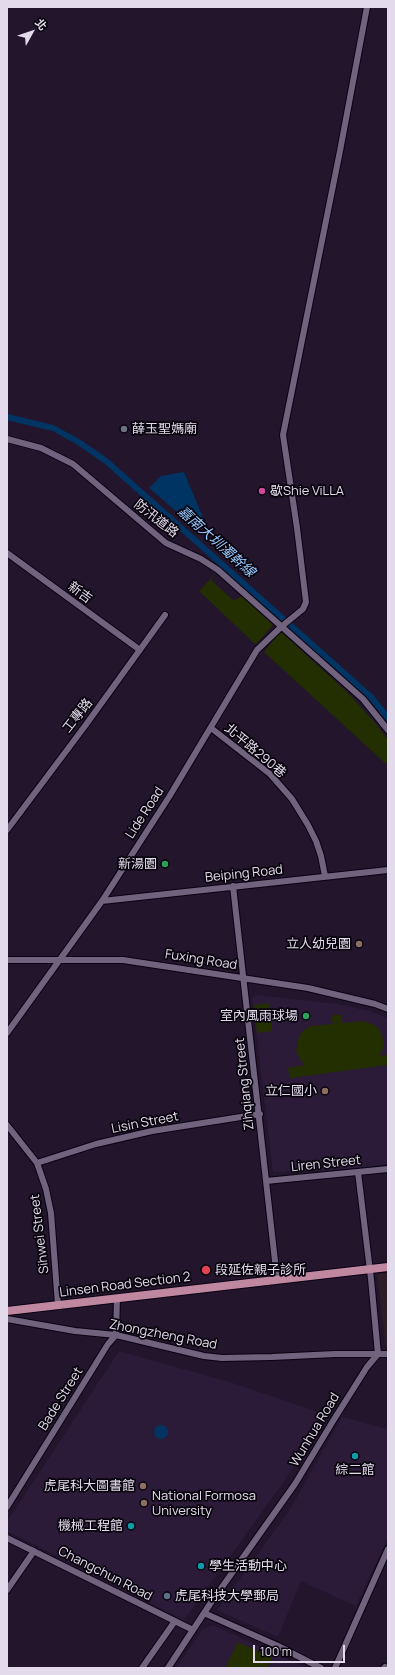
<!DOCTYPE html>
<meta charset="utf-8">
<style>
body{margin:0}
#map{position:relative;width:395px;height:1675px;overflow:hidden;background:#22152c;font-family:Manrope,"Noto Sans TC",sans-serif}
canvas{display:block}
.frame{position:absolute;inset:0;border:8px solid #e3dbeb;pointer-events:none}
.north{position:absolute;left:12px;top:12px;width:40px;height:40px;-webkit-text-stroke:3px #08040d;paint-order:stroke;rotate:50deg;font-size:11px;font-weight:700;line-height:16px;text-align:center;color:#e3dbeb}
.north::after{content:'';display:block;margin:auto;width:14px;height:18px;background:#e3dbeb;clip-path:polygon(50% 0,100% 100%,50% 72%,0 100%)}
.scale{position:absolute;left:253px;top:1645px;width:92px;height:18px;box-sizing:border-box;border:2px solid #e3dbeb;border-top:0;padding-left:5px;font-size:12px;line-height:14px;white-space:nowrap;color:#e3dbeb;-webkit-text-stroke:3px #08040d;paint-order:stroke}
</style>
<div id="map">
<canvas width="395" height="1675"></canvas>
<div class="frame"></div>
<div class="north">北</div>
<div class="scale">100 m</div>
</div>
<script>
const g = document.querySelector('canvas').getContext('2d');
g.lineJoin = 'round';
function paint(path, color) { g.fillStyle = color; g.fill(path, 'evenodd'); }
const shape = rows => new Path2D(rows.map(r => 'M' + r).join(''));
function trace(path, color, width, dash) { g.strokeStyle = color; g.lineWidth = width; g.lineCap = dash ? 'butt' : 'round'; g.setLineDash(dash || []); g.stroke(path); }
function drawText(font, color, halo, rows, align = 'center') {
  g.font = font + ' Manrope,"Noto Sans TC",sans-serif'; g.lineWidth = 3.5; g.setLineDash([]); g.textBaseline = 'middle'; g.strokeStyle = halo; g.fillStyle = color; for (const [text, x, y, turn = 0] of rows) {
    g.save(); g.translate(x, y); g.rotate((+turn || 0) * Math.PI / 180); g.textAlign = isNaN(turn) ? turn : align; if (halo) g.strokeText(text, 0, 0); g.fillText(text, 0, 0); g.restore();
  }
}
const commercial = shape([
 [388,1273,388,1347,386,1347,377,1274]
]);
const built = shape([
 [256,995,337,1004,370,1011,388,1018,388,1164,348,1169,273,1172,252,999],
 [119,1351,233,1383,327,1415,283,1483,184,1620,7,1531,7,1522],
 [342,1417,388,1429,388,1537,356,1606,301,1581,278,1637,217,1610,289,1511],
 [213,1625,307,1668,176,1668,202,1630]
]);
const green = shape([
 [216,573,211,580,234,601,241,596,273,625,256,644,255,644,199,591],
 [279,633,282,633,347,692,376,724,388,740,388,762,386,764,264,652],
 [269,1003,272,1031,257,1033,254,1005],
 [332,1015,341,1015,342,1023,364,1021,376,1026,381,1033,384,1042,383,1049,379,1056,388,1055,388,1065,290,1078,288,1068,305,1065,300,1059,296,1050,299,1036,304,1030,311,1026,341,1023,331,1023],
 [238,1642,272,1658,267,1668,225,1668]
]);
const water = shape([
 [184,472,204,520,200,523,178,513,149,488,161,476],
 '154 1432a7 7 0 1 1 14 0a7 7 0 1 1-14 0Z'
]);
const canal = shape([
 [7,417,53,428,80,443,106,461,371,697,388,718]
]);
const minor = shape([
 [7,439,41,448,73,464,166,543,201,559,218,570,363,699,388,730],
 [7,553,140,650],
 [211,728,270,774,292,799,308,825,316,841,321,856,325,876],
 [7,830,85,726,165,615],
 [233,886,277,1279],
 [102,901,388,870],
 [7,960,123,960,308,988,375,1004,388,1009],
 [7,1033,102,901,169,797,257,650,281,627,303,609,306,602,297,528,283,435,340,151,367,7],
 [7,1125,37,1163,46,1189,51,1213,58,1305],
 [37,1163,96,1144,152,1131,260,1114],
 [266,1181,388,1169],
 [7,1319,75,1331,116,1335,204,1356,222,1358,272,1357,335,1354,388,1354],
 [7,1507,108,1344,116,1335,117,1298],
 [7,1538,193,1630],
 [7,1590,34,1551],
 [204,1613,278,1646,321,1668],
 [142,1668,175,1621],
 [168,1668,210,1604,295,1484,333,1421,367,1367,378,1354,371,1279,358,1172],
 [335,1668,388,1549],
 [384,1668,385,1667]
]);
const major = shape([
 [7,1311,388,1267]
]);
const markers = [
 [124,429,4,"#6b7280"],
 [262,491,4,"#d1479c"],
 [165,864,4,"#2e9e5b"],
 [359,944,4,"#8d6e63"],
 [306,1016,4,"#2e9e5b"],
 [325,1091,4,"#8d6e63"],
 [206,1270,5,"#e0444e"],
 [355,1456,4,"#0f9aa8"],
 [143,1486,4,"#8d6e63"],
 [144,1503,4,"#8d6e63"],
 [131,1526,4,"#0f9aa8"],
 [201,1566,4,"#0f9aa8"],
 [167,1596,4,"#5c6f8a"]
];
const poiNames = [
 ["薛玉聖媽廟",132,429],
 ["歇Shie ViLLA",270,491],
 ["新湯園",157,864,"right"],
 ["立人幼兒園",351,944,"right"],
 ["室內風雨球場",298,1016,"right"],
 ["立仁國小",317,1091,"right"],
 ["段延佐親子診所",215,1270],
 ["綜二館",355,1470,"center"],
 ["虎尾科大圖書館",135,1486,"right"],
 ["National Formosa",152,1496],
 ["University",152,1511],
 ["機械工程館",123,1526,"right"],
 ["學生活動中心",209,1566],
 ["虎尾科技大學郵局",175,1596]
];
const streetNames = [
 ["防汛道路",156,519,38],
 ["新吉",80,593,36],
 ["工專路",78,716,-52],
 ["北平路290巷",255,751,40],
 ["Lide Road",145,813,-57],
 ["Beiping Road",244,874,-6],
 ["Fuxing Road",201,960,9],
 ["Zihqiang Street",245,1084,-96],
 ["Lisin Street",145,1123,-11],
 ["Liren Street",326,1164,-6],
 ["Sihwei Street",40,1234,-97],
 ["Linsen Road Section 2",125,1285,-7],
 ["Zhongzheng Road",163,1335,11],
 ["Bade Street",61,1399,-58],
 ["Wunhua Road",315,1430,-59],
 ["Changchun Road",105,1574,27]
];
const waterNames = [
 ["嘉南大圳濁幹線",216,542,42]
];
paint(commercial, '#2d1d26');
paint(built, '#2b1b38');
paint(green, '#232f00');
paint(water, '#003463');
trace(canal, '#003463', 6);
trace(minor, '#0b0214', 8);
trace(major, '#0b0214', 10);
trace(minor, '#71627e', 6);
trace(major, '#c088a0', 8);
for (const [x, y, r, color] of markers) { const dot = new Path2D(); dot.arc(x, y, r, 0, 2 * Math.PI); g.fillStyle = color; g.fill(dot); trace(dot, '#08040d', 1.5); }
drawText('13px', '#e3dbeb', '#08040d', poiNames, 'left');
drawText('13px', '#e3dbeb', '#08040d', streetNames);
drawText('italic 14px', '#99c8fe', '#08040d', waterNames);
</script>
